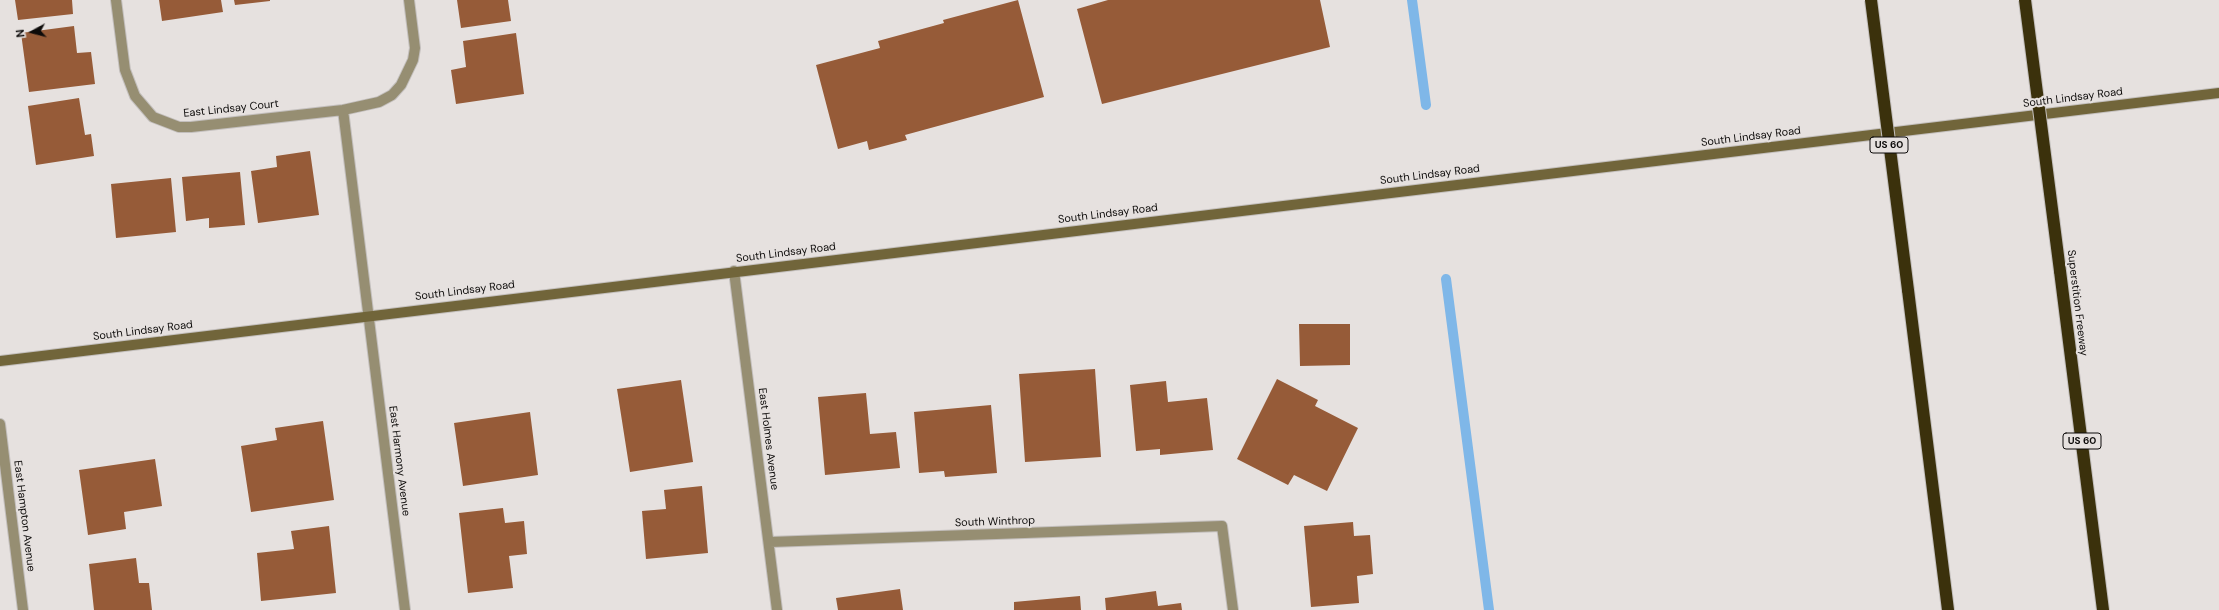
<!DOCTYPE html>
<style>
body{margin:0}
#map{position:relative;width:2219px;height:610px;overflow:hidden;background:#e6e1df;font-family:"DM Sans",sans-serif}
canvas{display:block}
.north{position:absolute;left:12px;top:12px;width:40px;height:40px;-webkit-text-stroke:3px #e6e1df;paint-order:stroke;rotate:263deg;font-size:11px;font-weight:700;line-height:16px;text-align:center;color:#0d0b0a}
.north::after{content:'';display:block;margin:auto;width:14px;height:18px;background:#0d0b0a;clip-path:polygon(50% 0,100% 100%,50% 72%,0 100%)}
</style>
<div id="map">
<canvas width="2219" height="610"></canvas>
<div class="north">N</div>
</div>
<script>
const g = document.querySelector('canvas').getContext('2d');
g.lineJoin = 'round';
const shape = rows => new Path2D(rows.map(r => 'M' + r).join(''));
function trace(path, color, width, dash) { g.strokeStyle = color; g.lineWidth = width; g.lineCap = dash ? 'butt' : 'round'; g.setLineDash(dash || []); g.stroke(path); }
function paint(path, color) { g.fillStyle = color; g.fill(path, 'evenodd'); }
function drawText(font, color, halo, rows, align = 'center') {
  g.font = font + ' "DM Sans",sans-serif'; g.lineWidth = 4; g.setLineDash([]); g.textBaseline = 'middle'; g.strokeStyle = halo; g.fillStyle = color; for (const [text, x, y, turn = 0] of rows) {
    g.save(); g.translate(x, y); g.rotate((+turn || 0) * Math.PI / 180); g.textAlign = isNaN(turn) ? turn : align; if (halo) g.strokeText(text, 0, 0); g.fillText(text, 0, 0); g.restore();
  }
}
const stream = shape([
 [1412,0,1426,105],
 [1446,279,1489,610]
]);
const building = shape([
 [15,0,72,0,73,14,18,20],
 [159,0,221,0,223,12,162,21],
 [234,0,270,0,270,1,235,5],
 [457,0,508,0,511,21,461,28],
 [1018,0,1044,97,905,135,907,140,869,150,867,141,838,149,816,65,880,48,878,41,944,23,943,20],
 [1108,0,1320,0,1330,47,1102,104,1077,9],
 [74,26,77,53,91,52,95,84,29,92,21,33],
 [516,33,524,94,456,104,451,70,466,67,463,41],
 [79,98,85,135,91,134,94,156,36,165,28,106],
 [310,151,319,215,258,223,251,171,277,167,276,156],
 [240,172,245,225,209,228,209,218,186,221,182,177],
 [171,178,176,232,116,238,111,184],
 [1299,324,1350,324,1350,365,1300,366],
 [1095,369,1101,457,1025,462,1019,374],
 [1277,379,1318,400,1315,406,1358,428,1327,491,1294,475,1288,485,1237,459],
 [681,380,693,462,630,472,617,389],
 [1166,381,1168,402,1207,398,1213,450,1160,455,1160,449,1136,451,1130,385],
 [866,393,870,434,896,432,900,468,825,475,818,397],
 [991,405,997,473,945,477,944,471,919,473,914,412],
 [530,412,538,475,463,486,454,423],
 [323,421,334,500,251,512,241,446,277,440,275,428],
 [155,459,162,506,124,512,126,529,88,535,79,470],
 [702,486,708,553,646,559,642,511,666,509,664,490],
 [503,508,505,523,524,521,527,554,509,556,513,588,468,593,459,513],
 [1353,522,1354,536,1370,535,1373,574,1357,576,1359,603,1311,607,1304,526],
 [329,526,336,593,261,601,257,553,294,549,291,531],
 [136,558,139,583,149,583,152,610,94,610,89,564],
 [900,589,903,610,838,610,836,598],
 [1156,591,1158,606,1181,603,1182,610,1106,610,1105,598],
 [1080,596,1081,610,1014,610,1014,602]
]);
const street = shape([
 [116,0,125,70,135,96,153,117,179,127,191,127,343,110,379,102,392,95,401,85,413,60,415,48,409,0],
 [343,110,405,610],
 [734,271,777,610],
 [0,424,23,610],
 [770,542,1222,526,1233,610]
]);
const secondary = shape([
 [0,361,2219,93]
]);
const highway = shape([
 [2060,271,2103,610],
 [1908,290,1948,610]
]);
const highwayBridge = shape([
 [1871,0,1908,290],
 [2025,0,2060,271]
]);
const shields = [
 [1889,145,38],
 [2082,441,38]
];
const shieldNames = [
 ["US 60",1889,145],
 ["US 60",2082,441]
];
const streetNames = [
 ["South Lindsay Road",2073,98,-7],
 ["East Lindsay Court",231,109,-6],
 ["South Lindsay Road",1751,137,-7],
 ["South Lindsay Road",1430,175,-7],
 ["South Lindsay Road",1108,214,-7],
 ["South Lindsay Road",786,253,-7],
 ["South Lindsay Road",465,291,-7],
 ["Superstition Freeway",2077,303,83],
 ["South Lindsay Road",143,331,-7],
 ["East Holmes Avenue",768,439,83],
 ["East Harmony Avenue",399,461,83],
 ["East Hampton Avenue",24,516,83],
 ["South Winthrop",995,522,-2]
];
trace(stream, '#7fb7e8', 10);
paint(building, '#965b38');
trace(street, '#c3bfbd', 12);
trace(secondary, '#c3bfbd', 12);
trace(highway, '#c3bfbd', 14);
trace(street, '#968e72', 10);
trace(secondary, '#71653a', 10);
trace(highway, '#3b310c', 12);
trace(highwayBridge, '#c3bfbd', 14, []);
trace(highwayBridge, '#3b310c', 12);
for (const [x, y, w] of shields) { const box = new Path2D(); box.roundRect(x - w / 2, y - 8, w, 16, 3); g.fillStyle = '#e6e1df'; g.fill(box); trace(box, '#0d0b0a', 1); }
drawText('bold 10px', '#0d0b0a', null, shieldNames);
drawText('11px', '#0d0b0a', '#e6e1df', streetNames);
</script>
